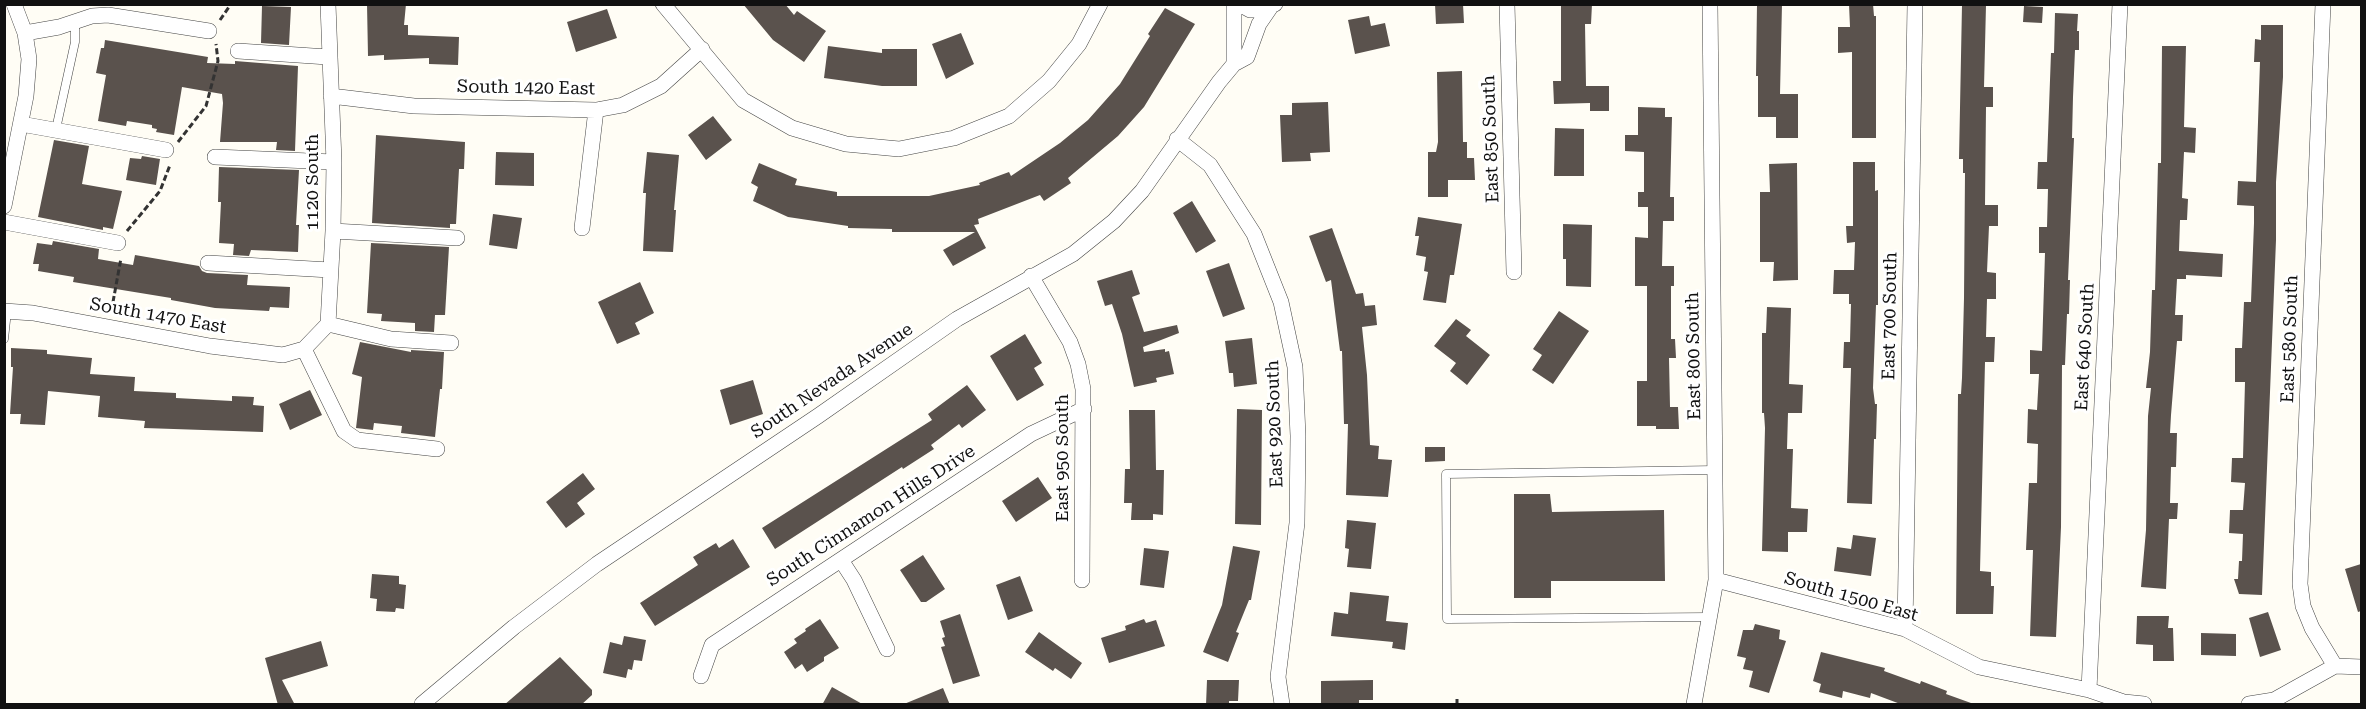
<!DOCTYPE html>
<style>
body{margin:0}
#map{position:relative;width:2366px;height:709px;overflow:hidden;background:#fffdf5;font-family:"Roboto Serif",serif}
canvas{display:block}
.frame{position:absolute;inset:0;border:6px solid #111;pointer-events:none}
</style>
<div id="map">
<canvas width="2366" height="709"></canvas>
<div class="frame"></div>
</div>
<script>
const g = document.querySelector('canvas').getContext('2d');
g.lineJoin = 'round';
function paint(path, color) { g.fillStyle = color; g.fill(path, 'evenodd'); }
const shape = rows => new Path2D(rows.map(r => 'M' + r).join(''));
function trace(path, color, width, dash) { g.strokeStyle = color; g.lineWidth = width; g.lineCap = dash ? 'butt' : 'round'; g.setLineDash(dash || []); g.stroke(path); }
function drawText(font, color, halo, rows, align = 'center') {
  g.font = font + ' "Roboto Serif",serif'; g.lineWidth = 6; g.setLineDash([]); g.textBaseline = 'middle'; g.strokeStyle = halo; g.fillStyle = color; for (const [text, x, y, turn = 0] of rows) {
    g.save(); g.translate(x, y); g.rotate((+turn || 0) * Math.PI / 180); g.textAlign = isNaN(turn) ? turn : align; if (halo) g.strokeText(text, 0, 0); g.fillText(text, 0, 0); g.restore();
  }
}
const building = shape([
 [367,4,406,4,404,25,408,25,408,35,459,37,458,65,429,64,429,58,384,60,384,55,368,56],
 [743,4,785,4,794,15,797,11,826,31,804,62,773,40],
 [1435,4,1463,4,1464,23,1436,24],
 [1561,4,1592,4,1591,24,1585,24,1586,86,1609,86,1609,111,1590,111,1590,103,1554,104,1553,81,1561,81],
 [1757,4,1782,4,1780,94,1798,94,1798,138,1776,138,1776,117,1758,117,1758,76,1756,76],
 [1849,4,1873,4,1874,16,1876,16,1876,138,1852,138,1852,52,1838,53,1838,27,1850,27],
 [1962,5,1986,5,1984,87,1993,87,1993,107,1986,107,1985,205,1998,205,1998,226,1989,226,1987,272,1996,273,1996,299,1987,299,1986,337,1995,337,1994,362,1985,362,1980,571,1991,572,1991,586,1994,586,1993,614,1956,614,1958,394,1961,394,1962,378,1964,298,1965,173,1963,173,1963,159,1959,159],
 [262,6,291,7,289,45,261,43],
 [2024,6,2043,7,2042,23,2023,22],
 [1165,8,1195,24,1144,107,1118,136,1068,178,1071,183,1044,201,1040,195,978,219,979,224,974,225,986,248,953,266,943,250,975,232,892,232,892,229,848,228,848,226,788,217,753,201,758,187,751,183,759,163,797,179,795,185,837,192,837,196,929,196,980,185,979,183,1009,172,1011,176,1060,143,1088,120,1120,84,1150,36,1148,34],
 [607,9,617,38,576,52,567,22],
 [2055,13,2078,14,2077,31,2079,31,2079,50,2075,50,2073,97,2072,138,2074,138,2068,280,2070,280,2069,314,2067,314,2065,365,2062,365,2061,527,2056,637,2030,636,2033,550,2026,550,2029,483,2037,483,2038,444,2027,443,2028,409,2037,410,2039,374,2030,374,2030,350,2042,351,2045,253,2039,253,2039,227,2047,227,2048,189,2037,189,2038,162,2047,162,2051,53,2054,53],
 [1369,16,1371,26,1385,23,1390,46,1355,54,1348,20],
 [2261,25,2283,25,2283,77,2276,182,2276,240,2262,595,2239,594,2234,579,2238,579,2239,561,2242,561,2243,534,2229,533,2230,510,2243,510,2245,483,2231,482,2232,458,2243,458,2245,382,2235,382,2235,348,2242,348,2244,302,2251,302,2254,223,2254,206,2237,205,2238,181,2256,182,2260,62,2254,62,2255,39,2261,40],
 [961,33,974,64,946,79,932,44],
 [105,40,208,57,207,63,235,64,235,61,298,66,295,151,276,150,277,142,220,142,223,103,222,94,182,87,174,135,156,132,157,129,152,128,152,125,127,121,126,126,98,121,106,75,96,73,101,48,104,48],
 [828,46,882,53,882,49,917,49,917,86,882,86,824,78],
 [2162,46,2186,46,2184,127,2196,128,2195,153,2184,152,2182,198,2188,199,2187,220,2180,220,2179,251,2223,254,2222,277,2186,275,2186,279,2177,279,2175,315,2183,315,2182,341,2177,341,2171,415,2170,433,2177,433,2176,467,2171,467,2170,503,2178,503,2177,519,2169,519,2166,589,2141,587,2146,530,2148,416,2151,388,2146,388,2150,352,2152,290,2155,290,2158,163,2161,163],
 [1462,71,1463,142,1467,142,1467,158,1474,158,1475,180,1448,180,1448,197,1428,197,1428,152,1436,152,1438,142,1437,72],
 [1328,102,1330,152,1310,153,1311,161,1282,162,1280,115,1292,115,1292,103],
 [1638,107,1665,108,1665,117,1672,117,1670,197,1674,197,1674,221,1663,221,1662,266,1674,266,1674,286,1671,286,1671,339,1675,339,1676,358,1669,358,1670,407,1678,407,1679,429,1656,429,1656,426,1637,426,1637,381,1647,381,1647,286,1635,286,1635,237,1648,238,1648,207,1638,207,1638,192,1644,192,1644,152,1625,151,1625,135,1638,135],
 [713,116,732,140,706,160,688,135],
 [1555,128,1584,129,1584,176,1554,176],
 [376,135,465,142,464,169,459,169,456,224,450,224,450,228,372,223],
 [54,140,89,146,82,184,122,191,113,229,103,227,103,230,38,217],
 [496,152,534,153,534,186,495,185],
 [647,152,679,155,674,210,676,210,673,252,643,251,646,193,643,193],
 [142,156,160,159,156,185,126,180,130,158,141,159],
 [1853,162,1875,162,1875,191,1878,190,1878,305,1876,305,1873,388,1875,404,1877,404,1876,439,1874,439,1872,504,1847,503,1851,368,1843,368,1844,342,1850,342,1851,304,1849,304,1849,294,1833,294,1834,270,1854,270,1855,242,1847,243,1846,226,1853,226],
 [1797,163,1798,280,1773,281,1774,262,1760,262,1760,192,1770,192,1769,164],
 [219,167,299,170,296,225,299,225,298,252,251,250,249,256,233,255,234,244,219,243,221,202,218,202],
 [1192,201,1216,241,1196,253,1173,213],
 [493,214,522,218,517,249,489,245],
 [1418,217,1462,224,1454,275,1450,275,1446,303,1423,300,1428,272,1424,271,1426,257,1416,255,1419,236,1415,236],
 [1563,224,1592,225,1591,287,1566,286,1566,259,1563,259],
 [1332,228,1356,294,1363,293,1365,306,1375,305,1377,325,1362,327,1367,375,1370,445,1379,446,1378,459,1392,460,1388,497,1346,495,1348,424,1344,424,1342,351,1340,351,1331,280,1326,282,1309,236],
 [53,241,99,249,98,259,133,265,135,255,199,266,202,271,207,273,248,275,247,285,290,287,289,308,270,307,269,311,215,308,171,300,171,298,73,282,74,277,38,271,39,264,33,264,37,243,52,245],
 [371,243,449,247,445,315,435,315,434,332,415,331,415,323,381,321,382,314,367,313],
 [1229,263,1245,309,1223,317,1206,271],
 [1132,270,1140,294,1132,297,1144,332,1177,325,1179,333,1143,347,1144,352,1165,349,1165,352,1169,351,1174,374,1156,378,1157,382,1134,387,1122,334,1112,304,1105,306,1097,281],
 [640,282,654,313,635,323,640,334,617,344,598,302],
 [1767,307,1791,308,1789,384,1803,385,1802,413,1788,413,1787,449,1793,449,1791,508,1808,509,1807,532,1788,532,1788,552,1762,551,1765,428,1764,413,1762,413,1762,333,1766,333],
 [1559,311,1589,331,1553,384,1532,370,1542,355,1533,349],
 [1456,319,1471,330,1466,336,1490,355,1467,385,1450,371,1456,363,1434,346],
 [1025,334,1042,363,1034,368,1044,385,1017,401,990,356],
 [1252,338,1257,384,1234,387,1233,373,1229,373,1225,341],
 [360,342,411,352,411,350,444,352,442,389,440,389,435,437,401,433,402,426,374,423,373,430,356,428,362,377,352,374],
 [11,348,47,350,47,354,92,358,90,374,135,377,134,391,176,393,176,398,232,401,232,396,254,397,253,405,264,406,263,432,144,428,145,421,98,417,100,396,48,391,45,425,20,424,21,414,10,414,13,367,11,367],
 [753,380,763,414,730,425,720,390],
 [967,385,986,410,962,428,959,424,931,445,934,449,903,469,902,467,775,549,762,528,932,420,928,414],
 [310,390,322,415,290,430,279,404],
 [1237,409,1262,410,1261,525,1235,524],
 [1129,410,1155,410,1156,470,1164,470,1163,515,1153,514,1153,520,1131,520,1132,503,1124,503,1125,469,1130,469],
 [1425,447,1445,447,1445,461,1425,462],
 [583,473,595,489,577,503,585,514,566,528,546,502],
 [1038,477,1052,498,1016,522,1002,501],
 [1514,494,1550,494,1552,512,1664,510,1665,581,1551,581,1551,598,1514,598],
 [1347,520,1376,523,1371,569,1347,567,1349,549,1345,548],
 [1853,535,1876,538,1871,576,1834,571,1837,547,1851,549],
 [733,539,750,567,655,626,640,603,698,565,693,557,716,543,719,548],
 [1233,546,1260,551,1251,600,1249,600,1236,632,1239,633,1228,662,1203,652,1222,605],
 [1144,548,1169,551,1164,588,1140,585],
 [923,555,945,589,926,602,921,602,900,570],
 [2361,564,2361,611,2358,612,2345,569],
 [372,574,399,576,399,584,406,585,404,609,396,608,395,612,376,611,377,599,370,598],
 [1020,576,1033,611,1008,620,996,585],
 [1350,592,1389,596,1386,621,1408,623,1405,650,1392,648,1393,642,1331,636,1334,612,1348,614],
 [2268,612,2281,650,2260,657,2249,618],
 [960,614,980,676,953,684,941,647,945,646,942,638,945,637,940,621],
 [2137,616,2169,616,2168,628,2173,628,2174,661,2153,661,2153,645,2136,644],
 [820,619,839,648,824,657,824,661,807,672,802,664,795,669,784,652,797,643,794,639,806,631,805,629],
 [1144,619,1146,623,1156,620,1165,646,1109,663,1101,638,1126,630,1125,626],
 [1755,624,1780,630,1779,639,1786,641,1769,693,1749,687,1753,671,1743,669,1746,658,1737,656,1743,630,1753,630],
 [1039,632,1082,663,1071,679,1055,668,1053,671,1025,652],
 [2201,633,2236,634,2236,656,2201,655],
 [624,636,646,640,642,661,634,660,632,670,628,669,626,678,603,673,610,642,622,645],
 [321,641,328,666,282,680,295,705,278,705,265,658],
 [1821,652,1885,668,1884,671,1920,684,1921,681,1947,691,1946,694,1971,703,1971,705,1903,705,1871,693,1870,698,1843,691,1842,698,1819,692,1821,684,1813,681],
 [560,657,592,690,592,695,581,705,504,705],
 [1207,680,1239,680,1238,701,1229,701,1229,705,1206,705],
 [1373,680,1373,700,1359,700,1359,705,1321,705,1321,681],
 [832,687,864,705,822,705],
 [943,688,950,705,904,705,904,704]
]);
const path = shape([
 [220,20,231,4],
 [178,142,206,106,218,61,216,44],
 [127,231,160,191,170,165],
 [113,302,121,258],
 [1457,704,1457,699]
]);
const lane = shape([
 [56,129,75,42,75,22],
 [4,339,7,311],
 [1710,617,1447,619,1446,474,1715,470]
]);
const street = shape([
 [663,4,743,100,792,128,846,144,899,149,954,138,1009,116,1049,81,1079,44,1100,4],
 [1239,4,1250,10,1260,10,1275,4],
 [1507,4,1514,272],
 [2323,4,2300,584,2303,606,2312,628,2335,666],
 [25,33,59,27,92,16,108,15,209,31],
 [238,51,328,57],
 [1234,64,1234,4],
 [331,96,414,106,596,110,623,105,661,86,702,49],
 [21,124,166,150],
 [1177,139,1210,165,1254,234,1281,302,1295,367,1298,436,1297,523,1278,677,1282,704],
 [215,157,334,162],
 [4,206,26,96,29,59,25,33,14,4],
 [4,222,118,243],
 [582,228,596,110],
 [333,231,457,238],
 [208,263,330,270],
 [1031,276,1070,342,1078,364,1083,389,1082,580],
 [4,311,33,313,210,346,283,355,304,349],
 [328,324,391,339,451,343],
 [304,349,328,324,333,231,334,162,328,4],
 [304,349,344,431,357,440,437,449],
 [841,560,854,580,887,649],
 [1716,580,1905,629,1979,667,2089,690,2124,702,2144,704],
 [1905,629,1915,4],
 [701,676,712,645,1031,434,1084,409],
 [2089,690,2120,4],
 [422,704,514,627,597,564,818,416,957,319,1073,254,1114,221,1142,191,1219,82,1234,64,1247,57,1259,24,1270,8],
 [1694,704,1716,580,1710,4],
 [2249,704,2274,700,2335,666,2362,667]
]);
const streetNames = [
 ["South 1420 East",526,88,1],
 ["East 850 South",1491,139,-92],
 ["1120 South",313,182,-90],
 ["South 1470 East",158,316,10],
 ["East 700 South",1890,316,-89],
 ["East 580 South",2290,339,-88],
 ["East 640 South",2085,347,-87],
 ["East 800 South",1694,356,-91],
 ["South Nevada Avenue",832,381,-34],
 ["East 920 South",1275,424,-92],
 ["East 950 South",1063,458,-90],
 ["South Cinnamon Hills Drive",871,516,-33],
 ["South 1500 East",1851,597,16]
];
paint(building, '#5a524d');
trace(lane, '#444', 9);
trace(street, '#444', 16);
trace(path, '#333', 3, [6, 3]);
trace(lane, '#fff', 8);
trace(street, '#fff', 15);
drawText('18px', '#111', '#fff', streetNames);
</script>
